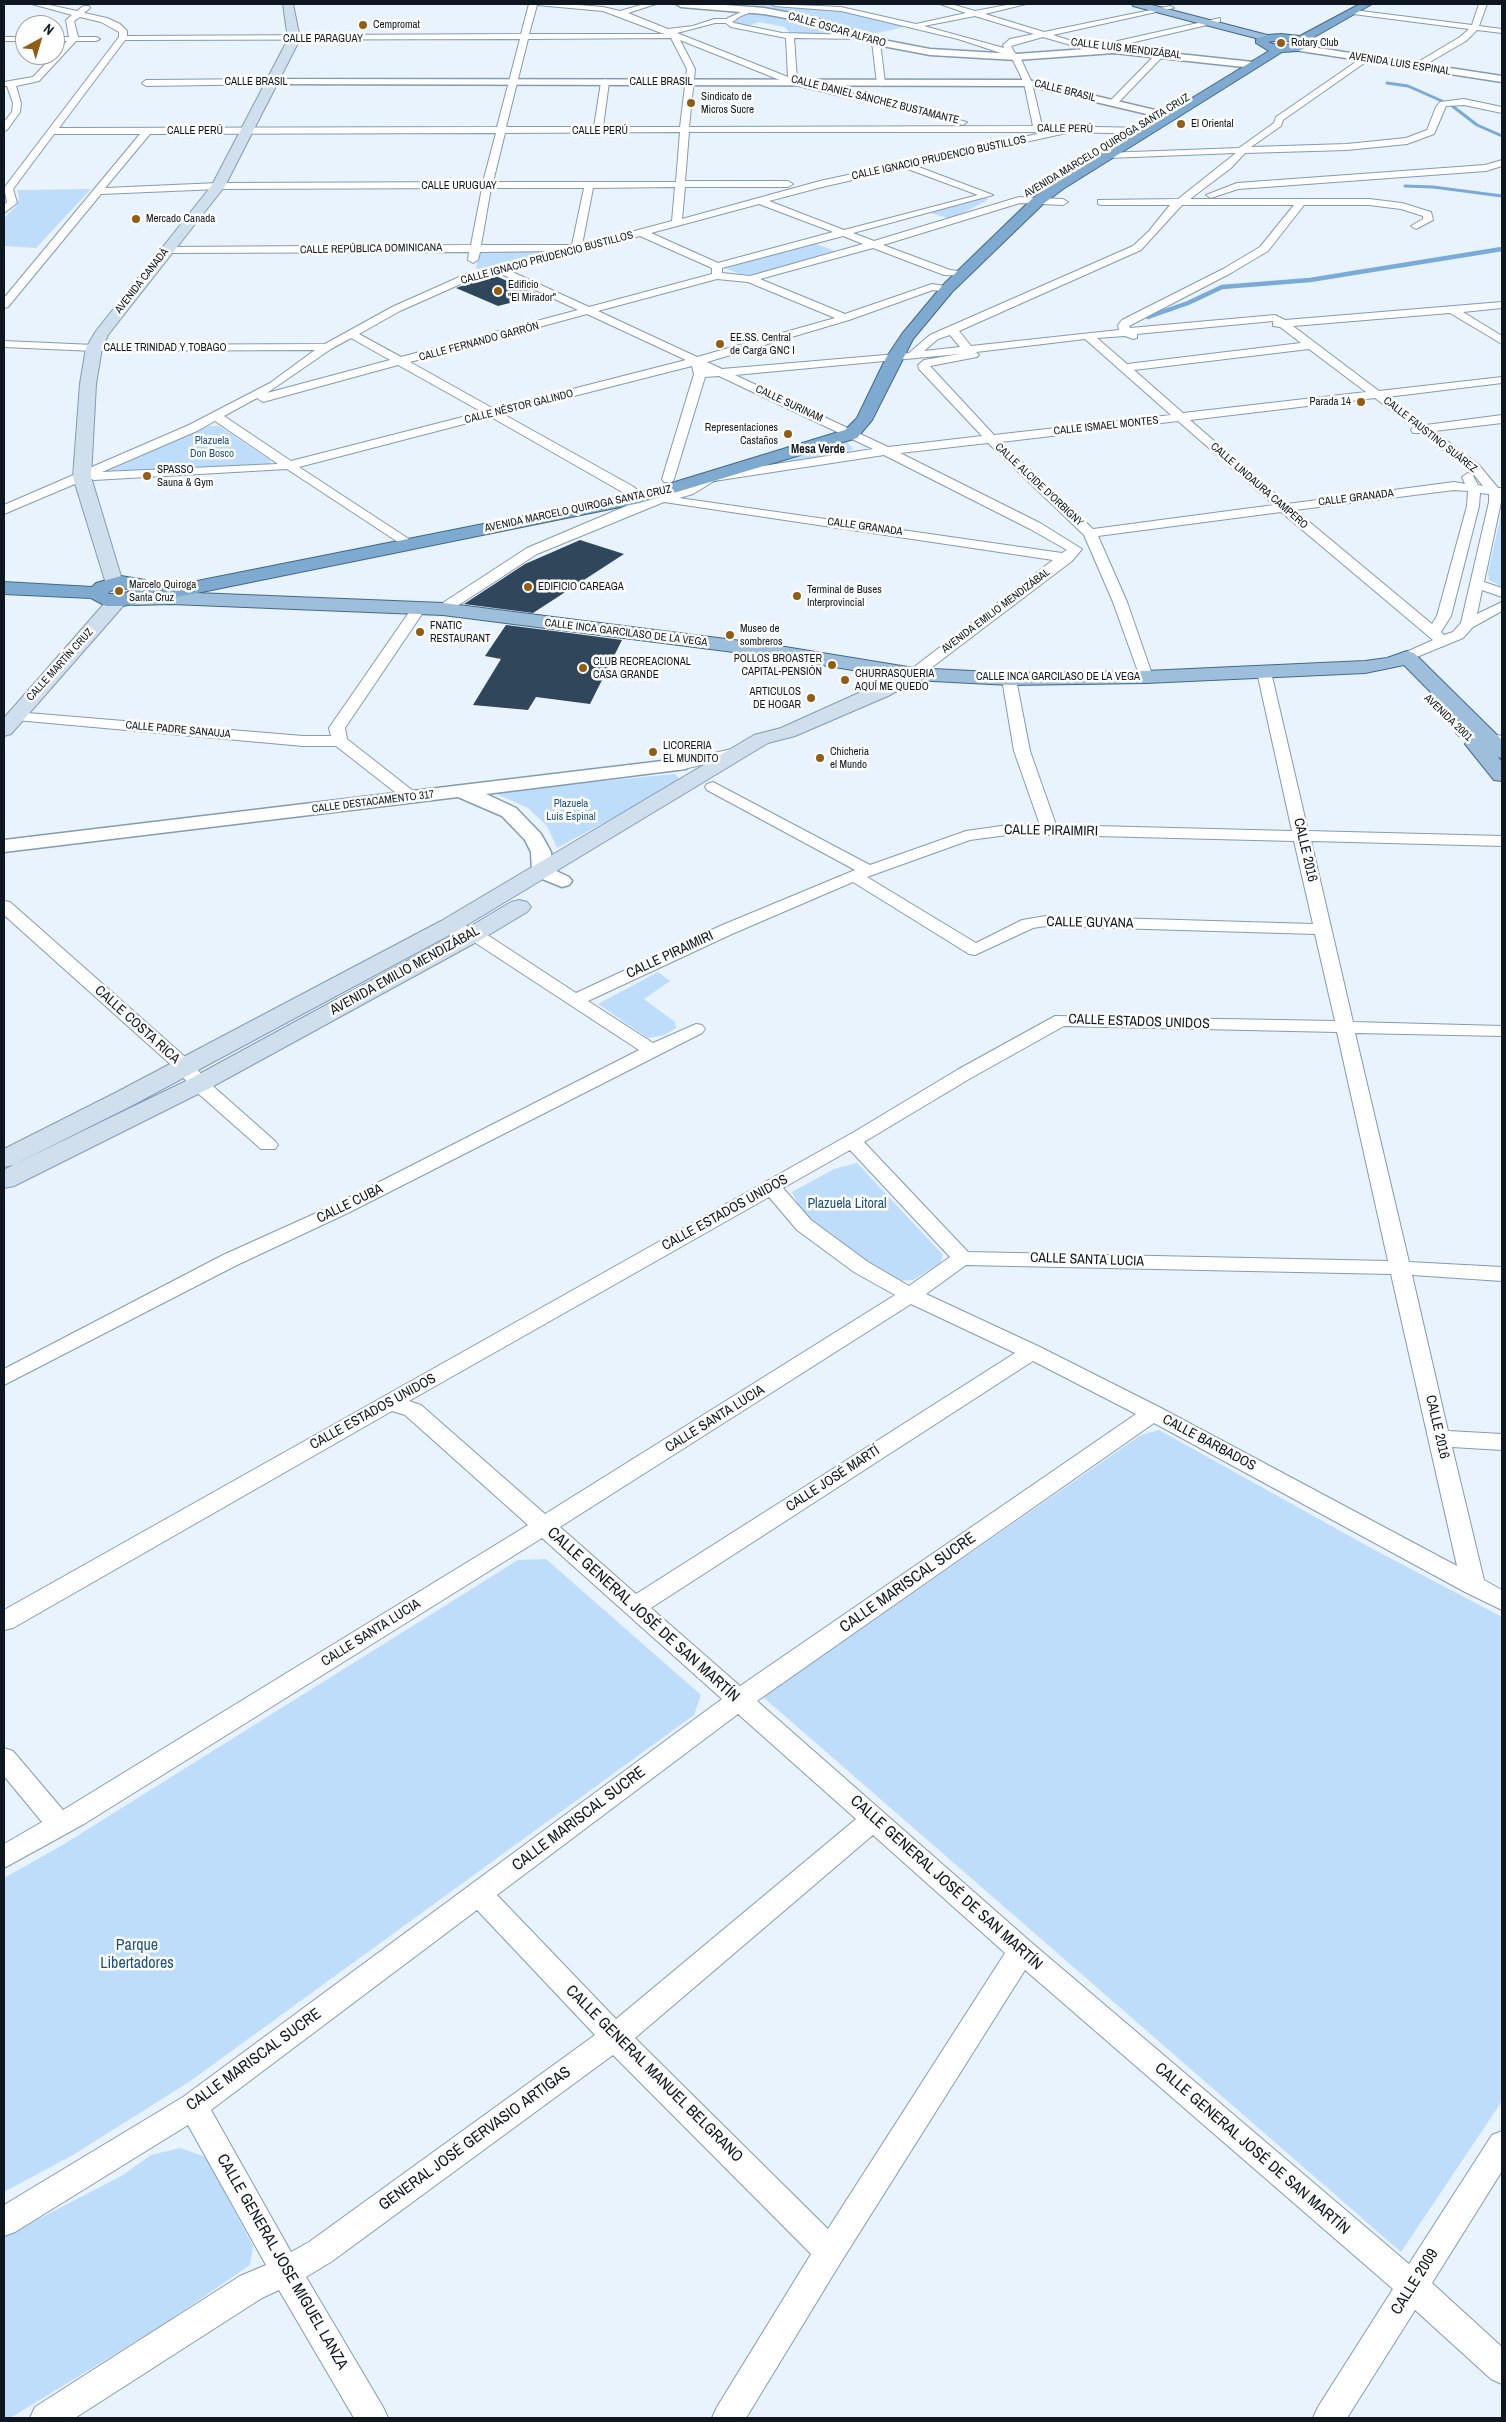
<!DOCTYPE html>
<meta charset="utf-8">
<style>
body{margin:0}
#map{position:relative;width:1506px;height:2422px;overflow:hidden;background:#e9f3fe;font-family:"Archivo Narrow",sans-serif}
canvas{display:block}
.frame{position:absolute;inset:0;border:5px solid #0e1720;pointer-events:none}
.north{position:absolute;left:15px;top:15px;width:50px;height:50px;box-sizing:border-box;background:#fff;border:1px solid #9fa2a6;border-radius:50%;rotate:39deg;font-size:14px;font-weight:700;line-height:20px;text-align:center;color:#0e1720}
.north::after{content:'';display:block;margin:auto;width:18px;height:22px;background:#935c13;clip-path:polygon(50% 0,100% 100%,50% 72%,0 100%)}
</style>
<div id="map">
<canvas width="1506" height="2422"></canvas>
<div class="frame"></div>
<div class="north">N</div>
</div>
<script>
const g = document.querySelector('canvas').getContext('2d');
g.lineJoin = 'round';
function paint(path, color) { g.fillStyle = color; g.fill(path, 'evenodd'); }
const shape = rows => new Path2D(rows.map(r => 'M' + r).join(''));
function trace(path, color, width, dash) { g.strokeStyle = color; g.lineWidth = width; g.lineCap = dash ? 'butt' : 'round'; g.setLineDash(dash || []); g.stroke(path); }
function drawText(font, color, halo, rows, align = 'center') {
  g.font = font + ' "Archivo Narrow",sans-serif'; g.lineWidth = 5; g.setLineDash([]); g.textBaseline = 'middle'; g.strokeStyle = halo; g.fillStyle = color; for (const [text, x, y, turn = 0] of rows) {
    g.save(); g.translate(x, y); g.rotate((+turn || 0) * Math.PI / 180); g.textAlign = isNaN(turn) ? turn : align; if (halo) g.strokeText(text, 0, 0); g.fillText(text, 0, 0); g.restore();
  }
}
const green = shape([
 [753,4,823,7,909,26,868,35,801,16,757,8,753,6],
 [746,11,801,22,835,32,836,34,791,34,785,27,759,22,744,27,736,24,734,20],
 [91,189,36,248,4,246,4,218,17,205,19,198,17,190],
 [981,197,989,199,952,219,926,212],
 [814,243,837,252,751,275,740,274,725,268],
 [557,250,559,252,481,271,476,269,478,251],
 [209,426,219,426,271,461,269,465,113,472,110,470],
 [838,442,848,443,853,449,843,454,748,469],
 [1502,510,1502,587,1489,580,1488,573],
 [675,774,681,781,557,848,547,826,528,808,492,792],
 [658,972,670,981,644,999,675,1022,676,1028,664,1035,648,1038,598,1004],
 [857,1163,943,1255,940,1263,913,1280,899,1281,829,1237,800,1208,792,1192,834,1169],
 [1159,1430,1371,1548,1502,1617,1502,2101,1401,2252,763,1697,1141,1435],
 [546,1559,701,1695,694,1715,189,2082,73,2155,4,2192,4,1878,61,1846,518,1560],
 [180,2148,206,2157,253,2246,250,2265,158,2328,10,2418,4,2418,4,2237,123,2175,151,2155]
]);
const streamFar1 = shape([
 [1387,83,1408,86,1442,101],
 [1451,105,1477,125,1502,136],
 [1405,186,1433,187,1502,196]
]);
const stream = shape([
 [1148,317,1188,303,1222,287,1310,280,1502,249]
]);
const building = shape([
 [493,275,541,295,498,306,456,288],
 [580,540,624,554,533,613,464,604,525,564],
 [506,625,577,634,622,640,590,704,536,697,528,710,473,705,501,659,485,656]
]);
const minor = shape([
 [32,4,45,4,77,11,83,6,89,6,90,8,84,13,107,18,120,24,127,31,127,36,521,34,529,4,566,4,603,7,620,11,644,4,656,4,628,13,668,29,693,26,714,19,726,19,751,7,754,7,754,11,741,16,732,22,734,23,782,33,861,35,865,37,861,39,794,38,797,80,967,122,963,125,790,84,680,40,695,69,689,127,1033,126,1024,83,1012,58,1007,55,958,39,841,11,775,6,771,4,841,7,916,24,966,13,940,4,951,4,975,11,1012,4,1026,4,985,14,1044,32,1170,6,1174,8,1053,35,1075,42,1100,45,1220,18,1220,22,1113,47,1118,50,1114,52,1074,46,1043,37,1011,46,1014,52,1020,57,1032,83,1042,126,1148,128,1153,131,1148,134,1071,132,916,166,993,195,853,233,874,241,1019,197,1063,199,1068,202,1063,205,1020,203,883,245,950,270,968,272,968,276,944,275,873,248,760,279,845,314,932,284,951,287,952,289,947,292,933,290,849,320,707,362,722,369,909,353,930,335,1133,246,1149,231,1170,205,1101,205,1098,204,1098,200,1178,199,1236,153,1108,158,1105,157,1105,153,1239,148,1274,123,1276,117,1363,57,1370,59,1283,120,1281,126,1251,147,1347,144,1406,138,1427,130,1436,107,1440,102,1464,99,1502,107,1502,113,1464,105,1446,106,1434,134,1407,144,1347,150,1245,153,1231,168,1190,199,1369,199,1402,203,1431,212,1433,220,1416,229,1411,226,1423,219,1423,216,1401,209,1369,205,1304,205,1268,251,1231,273,1129,326,1130,328,1275,315,1285,320,1502,302,1502,308,1463,312,1502,336,1502,344,1450,313,1293,326,1379,391,1502,377,1502,383,1387,397,1426,425,1502,415,1502,423,1434,431,1479,465,1498,488,1502,488,1501,502,1484,582,1502,588,1502,597,1482,590,1477,614,1502,602,1502,611,1473,627,1463,638,1407,661,1402,660,1400,657,1402,654,1433,640,1281,512,1098,536,1127,602,1153,677,1146,681,1141,680,1113,602,1084,535,988,443,900,453,1040,523,1082,549,1072,561,919,677,914,678,909,677,907,674,909,671,1053,560,664,502,537,554,448,612,438,612,436,609,438,606,527,548,638,501,491,417,299,467,412,541,414,544,412,547,407,548,287,469,94,480,89,478,4,514,4,505,189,425,270,383,315,350,94,351,4,347,4,341,94,345,325,344,392,307,466,274,557,251,480,252,478,260,473,263,468,260,469,252,167,253,162,250,167,247,471,245,482,188,218,189,101,194,8,307,4,308,4,298,140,134,54,134,13,189,17,203,4,213,4,205,7,202,4,188,119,37,119,32,101,22,80,17,74,21,78,37,96,37,100,39,96,41,76,41,39,81,16,86,21,103,20,112,7,130,4,131,4,122,12,112,13,103,7,86,4,86,4,82,33,77,67,41,59,41,59,37,69,37,66,20,72,15,32,4],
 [537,5,603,11,664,34,529,34,537,5],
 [975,16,1034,34,1010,39,1003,45,1004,48,924,26,975,16],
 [715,23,726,23,731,27,786,38,788,77,677,33,715,23],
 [671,38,687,69,680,127,603,127,609,82,605,79,601,82,594,127,506,127,528,39,671,38],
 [520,39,497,127,59,128,125,40,520,39],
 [680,132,676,182,493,182,505,133,680,132],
 [689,132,1035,132,1037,134,820,181,682,219,685,187,788,187,793,184,788,181,685,181,689,132],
 [496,133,483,182,218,183,105,188,150,134,496,133],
 [905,168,978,195,844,230,769,201,822,187,905,168],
 [675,187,672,221,582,245,593,188,675,187],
 [491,188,584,188,572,245,481,245,491,188],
 [759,204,833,232,718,263,651,233,759,204],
 [1182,205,1294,205,1260,247,1223,269,1122,320,1118,325,1119,330,971,346,959,331,1141,250,1182,205],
 [640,236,712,268,712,274,589,307,508,270,640,236],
 [843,236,863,244,750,276,722,273,722,268,843,236],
 [497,272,578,310,401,357,359,334,400,311,474,278,497,272],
 [717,279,748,282,835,318,697,357,598,311,717,279],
 [587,314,686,360,494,409,410,362,587,314],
 [1273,321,1273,326,1280,327,1301,343,1127,364,1097,338,1125,336,1133,339,1137,338,1137,334,1273,321],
 [950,335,960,347,924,351,938,339,950,335],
 [351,338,390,360,267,393,331,349,351,338],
 [1085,339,1171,415,994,435,930,366,977,357,979,355,976,352,1085,339],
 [1309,349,1366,392,1183,413,1134,370,1309,349],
 [959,354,924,360,918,365,919,369,982,436,888,447,735,375,959,354],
 [398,365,482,412,291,461,224,416,257,398,263,402,398,365],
 [692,366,694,374,662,479,664,482,672,482,674,479,705,377,719,376,873,449,711,474,685,488,646,499,634,487,503,414,692,366],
 [1375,398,1413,427,1411,430,1413,433,1421,433,1471,471,1483,486,1478,485,1472,474,1468,473,1462,477,1465,484,1454,482,1287,504,1190,420,1375,398],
 [215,421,278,464,102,472,197,431,215,421],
 [1178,421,1274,505,1093,529,1001,442,1178,421],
 [884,455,1030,529,1067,550,1062,553,679,498,693,494,714,481,884,455],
 [1454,490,1468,491,1467,506,1437,616,1432,624,1295,510,1454,490],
 [1480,493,1489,494,1489,502,1461,623,1453,632,1444,635,1441,632,1451,616,1479,506,1480,493],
 [1479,4,1487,4,1479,26,1502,29,1502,33,1477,30,1466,41,1416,70,1413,69,1413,65,1460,37,1469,29,1353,14,1349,12,1353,10,1472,25,1479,4],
 [4,37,25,37,25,41,4,41,4,37],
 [876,40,880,42,885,83,881,86,877,83,872,42,876,40],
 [1158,52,1165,54,1116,105,1110,105,1110,101,1158,52],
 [274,79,277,80,277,84,146,86,142,83,146,80,274,79],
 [1502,160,1502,166,1486,171,1238,189,1211,198,1206,195,1237,183,1485,165,1502,160],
 [419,604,426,608,345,728,347,739,417,794,419,797,417,800,405,800,336,746,303,746,16,720,9,716,16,712,303,736,331,736,329,728,414,605,419,604],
 [1264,668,1271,672,1308,831,1502,836,1502,846,1311,841,1353,1022,1502,1026,1502,1036,1355,1033,1409,1262,1502,1267,1502,1281,1412,1275,1448,1431,1502,1434,1502,1450,1452,1447,1484,1580,1502,1590,1502,1610,1465,1592,1154,1423,757,1701,1032,1943,1409,2264,1492,2135,1502,2131,1502,2171,1432,2283,1502,2347,1502,2384,1491,2379,1415,2310,1347,2418,1313,2418,1318,2407,1393,2289,1025,1970,841,2262,746,2418,712,2418,717,2407,811,2254,613,2055,331,2262,306,2277,383,2407,388,2418,354,2418,279,2290,262,2298,75,2418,30,2418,35,2407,240,2276,266,2265,188,2125,15,2232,4,2236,4,2205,183,2097,722,1699,542,1538,84,1824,4,1868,4,1844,42,1822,4,1776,4,1748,13,1751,63,1810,528,1525,405,1415,392,1411,13,1628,4,1630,4,1610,854,1132,957,1070,1055,1016,1335,1021,1315,934,1046,926,1033,928,975,955,969,954,853,882,732,934,588,1001,653,1043,696,1024,702,1025,705,1029,702,1033,348,1213,237,1265,4,1385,4,1369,223,1255,334,1205,639,1050,468,938,443,930,440,926,443,922,449,921,480,930,576,993,720,926,855,870,707,790,705,787,707,784,713,782,870,865,966,831,1015,824,1040,825,1014,751,1002,679,1009,675,1016,679,1030,751,1056,825,1292,831,1257,672,1264,668],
 [1015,834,1294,841,1313,924,1046,916,1022,920,976,943,867,877,970,840,1015,834],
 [1064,1026,1337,1032,1388,1261,968,1252,864,1142,971,1078,1064,1026],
 [850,1150,950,1257,909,1286,868,1262,811,1220,783,1188,850,1150],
 [769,1197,797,1230,854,1272,895,1295,545,1514,421,1405,409,1401,769,1197],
 [966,1265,1391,1274,1457,1566,1161,1408,1040,1347,926,1294,966,1265],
 [911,1304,1015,1353,636,1594,560,1527,911,1304],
 [1033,1361,1136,1414,740,1686,651,1608,1033,1361],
 [738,1714,856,1819,616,2019,497,1895,738,1714],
 [873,1835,1005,1953,828,2229,635,2038,873,1835],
 [477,1910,595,2035,309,2242,291,2252,211,2110,477,1910],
 [1464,728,1502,736,1502,744,1459,736,1456,733,1459,730,1464,728],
 [741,747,746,749,749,752,746,755,679,770,671,765,674,762,741,747],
 [4,901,10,902,192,1063,206,1080,275,1141,278,1145,275,1149,261,1149,192,1088,178,1071,4,915,4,901]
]);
const tertiary = shape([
 [676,4,712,4,764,8,812,17,878,39,930,49,1016,54,1114,47,1253,62,1258,65,1253,68,1114,53,1016,60,930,55,872,44,807,22,764,14,681,7,676,4],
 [1298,45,1502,76,1502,82,1294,50,1294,46,1298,45],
 [274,79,1028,80,1176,115,1178,117,1172,120,1028,86,270,84,270,80,274,79],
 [679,759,686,761,689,765,686,769,486,794,516,808,541,834,551,852,552,869,569,877,572,881,569,885,562,887,535,876,532,872,531,852,525,840,502,816,458,797,4,852,4,840,679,759]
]);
const secondary = shape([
 [283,4,293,4,300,39,225,186,108,335,102,348,96,384,91,477,123,583,121,587,114,589,107,587,73,477,80,384,86,348,96,331,212,185,288,39,283,4],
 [117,595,124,597,126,601,124,605,11,734,4,736,4,718,110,597,117,595],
 [914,668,921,670,924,674,921,678,888,696,795,736,768,743,457,931,133,1105,15,1164,190,1079,466,929,511,902,519,900,527,902,531,907,527,912,482,939,208,1089,14,1186,4,1188,4,1170,13,1165,4,1167,4,1149,115,1093,441,921,754,735,781,728,914,668]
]);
const primary = shape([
 [1132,4,1148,4,1271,36,1273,38,1267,41,1133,6,1132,4],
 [171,592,443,603,773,645,914,668,1009,673,1146,671,1365,661,1387,658,1407,651,1414,653,1502,740,1502,758,1498,757,1502,762,1502,781,1494,780,1465,744,1468,740,1476,738,1404,665,1365,673,1146,683,1009,685,914,680,773,657,443,615,171,604,134,605,127,603,125,599,127,595,134,593,171,592]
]);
const trunk = shape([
 [1360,4,1372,4,1309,40,1313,44,1311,46,1298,51,1282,52,1063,189,1043,204,952,292,913,339,872,420,857,438,640,503,182,596,122,606,106,606,91,598,4,594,4,582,92,587,96,583,121,576,145,580,152,589,182,584,639,493,845,430,857,418,886,358,902,334,942,286,1033,198,1053,183,1269,51,1256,43,1256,39,1267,35,1281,34,1300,36,1360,4],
 [1281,40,1299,43,1279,46,1268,42,1281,40],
 [122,588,133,590,122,594,108,594,110,591,122,588]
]);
const markers = [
 [363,25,5,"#935c13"],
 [1281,43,5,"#935c13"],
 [691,103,5,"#935c13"],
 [1181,124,5,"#935c13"],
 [136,219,5,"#935c13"],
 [498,291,5,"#935c13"],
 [720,344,5,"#935c13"],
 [1361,402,5,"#935c13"],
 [788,434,5,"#935c13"],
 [147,476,5,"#935c13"],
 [528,587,5,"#935c13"],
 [119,591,5,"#935c13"],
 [797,596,5,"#935c13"],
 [420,632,5,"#935c13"],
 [730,635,5,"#935c13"],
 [832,665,5,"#935c13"],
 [583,668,5,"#935c13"],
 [845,680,5,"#935c13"],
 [811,698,5,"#935c13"],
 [653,752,5,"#935c13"],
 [820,758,5,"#935c13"]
];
const farPoinames = [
 ["Cempromat",373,25],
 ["Rotary Club",1291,43],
 ["Sindicato de",701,97],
 ["Micros Sucre",701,110],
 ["El Oriental",1191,124],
 ["Mercado Canada",146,219],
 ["Edificio",508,285],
 ["\"El Mirador\"",508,298],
 ["EE.SS. Central",730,338],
 ["de Carga GNC I",730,351],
 ["Parada 14",1351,402,"right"],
 ["Representaciones",778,428,"right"],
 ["Castaños",778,441,"right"],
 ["SPASSO",157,470],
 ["Sauna & Gym",157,483],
 ["Marcelo Quiroga",129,585],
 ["Santa Cruz",129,598],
 ["EDIFICIO CAREAGA",538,587],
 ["Terminal de Buses",807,590],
 ["Interprovincial",807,603],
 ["FNATIC",430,626],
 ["RESTAURANT",430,639],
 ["Museo de",740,629],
 ["sombreros",740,642],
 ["POLLOS BROASTER",822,659,"right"],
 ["CAPITAL-PENSIÓN",822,672,"right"],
 ["CLUB RECREACIONAL",593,662],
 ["CASA GRANDE",593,675],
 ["CHURRASQUERIA",855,674],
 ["AQUÍ ME QUEDO",855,687],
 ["ARTICULOS",801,692,"right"],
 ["DE HOGAR",801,705,"right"],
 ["LICORERIA",663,746],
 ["EL MUNDITO",663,759],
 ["Chicheria",830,752],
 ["el Mundo",830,765]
];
const farStreetnames = [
 ["CALLE OSCAR ALFARO",837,30,16],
 ["CALLE PARAGUAY",323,39],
 ["CALLE LUIS MENDIZÁBAL",1126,49,7],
 ["AVENIDA LUIS ESPINAL",1400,64,9],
 ["CALLE BRASIL",256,82],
 ["CALLE BRASIL",661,82],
 ["CALLE BRASIL",1065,91,14],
 ["CALLE DANIEL SÁNCHEZ BUSTAMANTE",875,100,14],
 ["CALLE PERÚ",1065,129,1],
 ["CALLE PERÚ",195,131],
 ["CALLE PERÚ",600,131],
 ["AVENIDA MARCELO QUIROGA SANTA CRUZ",1107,146,-31],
 ["CALLE IGNACIO PRUDENCIO BUSTILLOS",939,158,-12],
 ["CALLE URUGUAY",459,186],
 ["CALLE REPÚBLICA DOMINICANA",371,249,-1],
 ["CALLE IGNACIO PRUDENCIO BUSTILLOS",547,258,-15],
 ["AVENIDA CANADÁ",142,281,-52],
 ["CALLE FERNANDO GARRÓN",479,342,-15],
 ["CALLE TRINIDAD Y TOBAGO",165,348],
 ["CALLE SURINAM",789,404,25],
 ["CALLE NÉSTOR GALINDO",519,407,-14],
 ["CALLE ISMAEL MONTES",1106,426,-6],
 ["CALLE FAUSTINO SUÁREZ",1430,435,38],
 ["CALLE ALCIDE D'ORBIGNY",1039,485,43],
 ["CALLE LINDAURA CAMPERO",1259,486,41],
 ["CALLE GRANADA",1356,498,-7],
 ["AVENIDA MARCELO QUIROGA SANTA CRUZ",578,509,-12],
 ["CALLE GRANADA",865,527,8],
 ["AVENIDA EMILIO MENDIZÁBAL",996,611,-37],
 ["CALLE INCA GARCILASO DE LA VEGA",626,633,7],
 ["CALLE MARTÍN CRUZ",60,665,-48],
 ["CALLE INCA GARCILASO DE LA VEGA",1058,677],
 ["AVENIDA 2001",1448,718,44],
 ["CALLE PADRE SANAUJA",178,730,5],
 ["CALLE DESTACAMENTO 317",373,802,-7]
];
const farParknames = [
 ["Plazuela",212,441],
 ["Don Bosco",212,454],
 ["Plazuela",571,804],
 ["Luis Espinal",571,817]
];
const farNeighbourhoodnames = [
 ["Mesa Verde",818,450]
];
const streetNames = [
 ["CALLE PIRAIMIRI",1051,831,1],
 ["CALLE 2016",1305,850,77],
 ["CALLE GUYANA",1090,923,1],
 ["CALLE PIRAIMIRI",670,955,-25],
 ["AVENIDA EMILIO MENDIZÁBAL",405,971,-29],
 ["CALLE ESTADOS UNIDOS",1139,1022,2],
 ["CALLE COSTA RICA",137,1025,42],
 ["CALLE CUBA",350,1204,-26],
 ["CALLE ESTADOS UNIDOS",725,1213,-29],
 ["CALLE SANTA LUCIA",1087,1260,2],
 ["CALLE ESTADOS UNIDOS",373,1412,-29],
 ["CALLE SANTA LUCIA",715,1419,-32],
 ["CALLE 2016",1437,1427,77],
 ["CALLE BARBADOS",1209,1443,28],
 ["CALLE JOSÉ MARTÍ",833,1479,-33],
 ["CALLE SANTA LUCIA",371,1633,-32]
];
const parkNames = [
 ["Plazuela Litoral",847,1204]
];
const nearStreetnames = [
 ["CALLE MARISCAL SUCRE",908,1583,-35],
 ["CALLE GENERAL JOSÉ DE SAN MARTÍN",643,1615,42],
 ["CALLE MARISCAL SUCRE",579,1819,-37],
 ["CALLE GENERAL JOSÉ DE SAN MARTÍN",946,1883,42],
 ["CALLE MARISCAL SUCRE",254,2060,-36],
 ["CALLE GENERAL MANUEL BELGRANO",654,2074,45],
 ["GENERAL JOSÉ GERVASIO ARTIGAS",475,2139,-36],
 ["CALLE GENERAL JOSÉ DE SAN MARTÍN",1252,2149,41],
 ["CALLE GENERAL JOSE MIGUEL LANZA",282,2262,60],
 ["CALLE 2009",1415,2282,-58]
];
const nearParknames = [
 ["Parque",137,1946],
 ["Libertadores",137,1964]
];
paint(green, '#beddfa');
trace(streamFar1, '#79aad8', 3);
trace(stream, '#79aad8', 4.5);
paint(building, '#30465b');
trace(minor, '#839bb3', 2);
trace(tertiary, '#839bb3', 3);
trace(secondary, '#839bb3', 2);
trace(primary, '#42688b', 2);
trace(trunk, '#42688b', 2);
paint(minor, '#fff');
paint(tertiary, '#fff');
paint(secondary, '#cfdfee');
paint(primary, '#9ebfdc');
paint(trunk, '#7eaad0');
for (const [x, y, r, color] of markers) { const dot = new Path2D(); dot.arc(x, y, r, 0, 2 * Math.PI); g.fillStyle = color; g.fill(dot); trace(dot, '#fff', 2); }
drawText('11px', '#0e1720', '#fff', farPoinames, 'left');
drawText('11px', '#0e1720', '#fff', farStreetnames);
drawText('11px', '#1c517d', '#fff', farParknames);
drawText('bold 12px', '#0e1720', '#fff', farNeighbourhoodnames);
drawText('14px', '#0e1720', '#fff', streetNames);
drawText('14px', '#1c517d', '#fff', parkNames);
drawText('16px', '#0e1720', '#fff', nearStreetnames);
drawText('16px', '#1c517d', '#fff', nearParknames);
</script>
